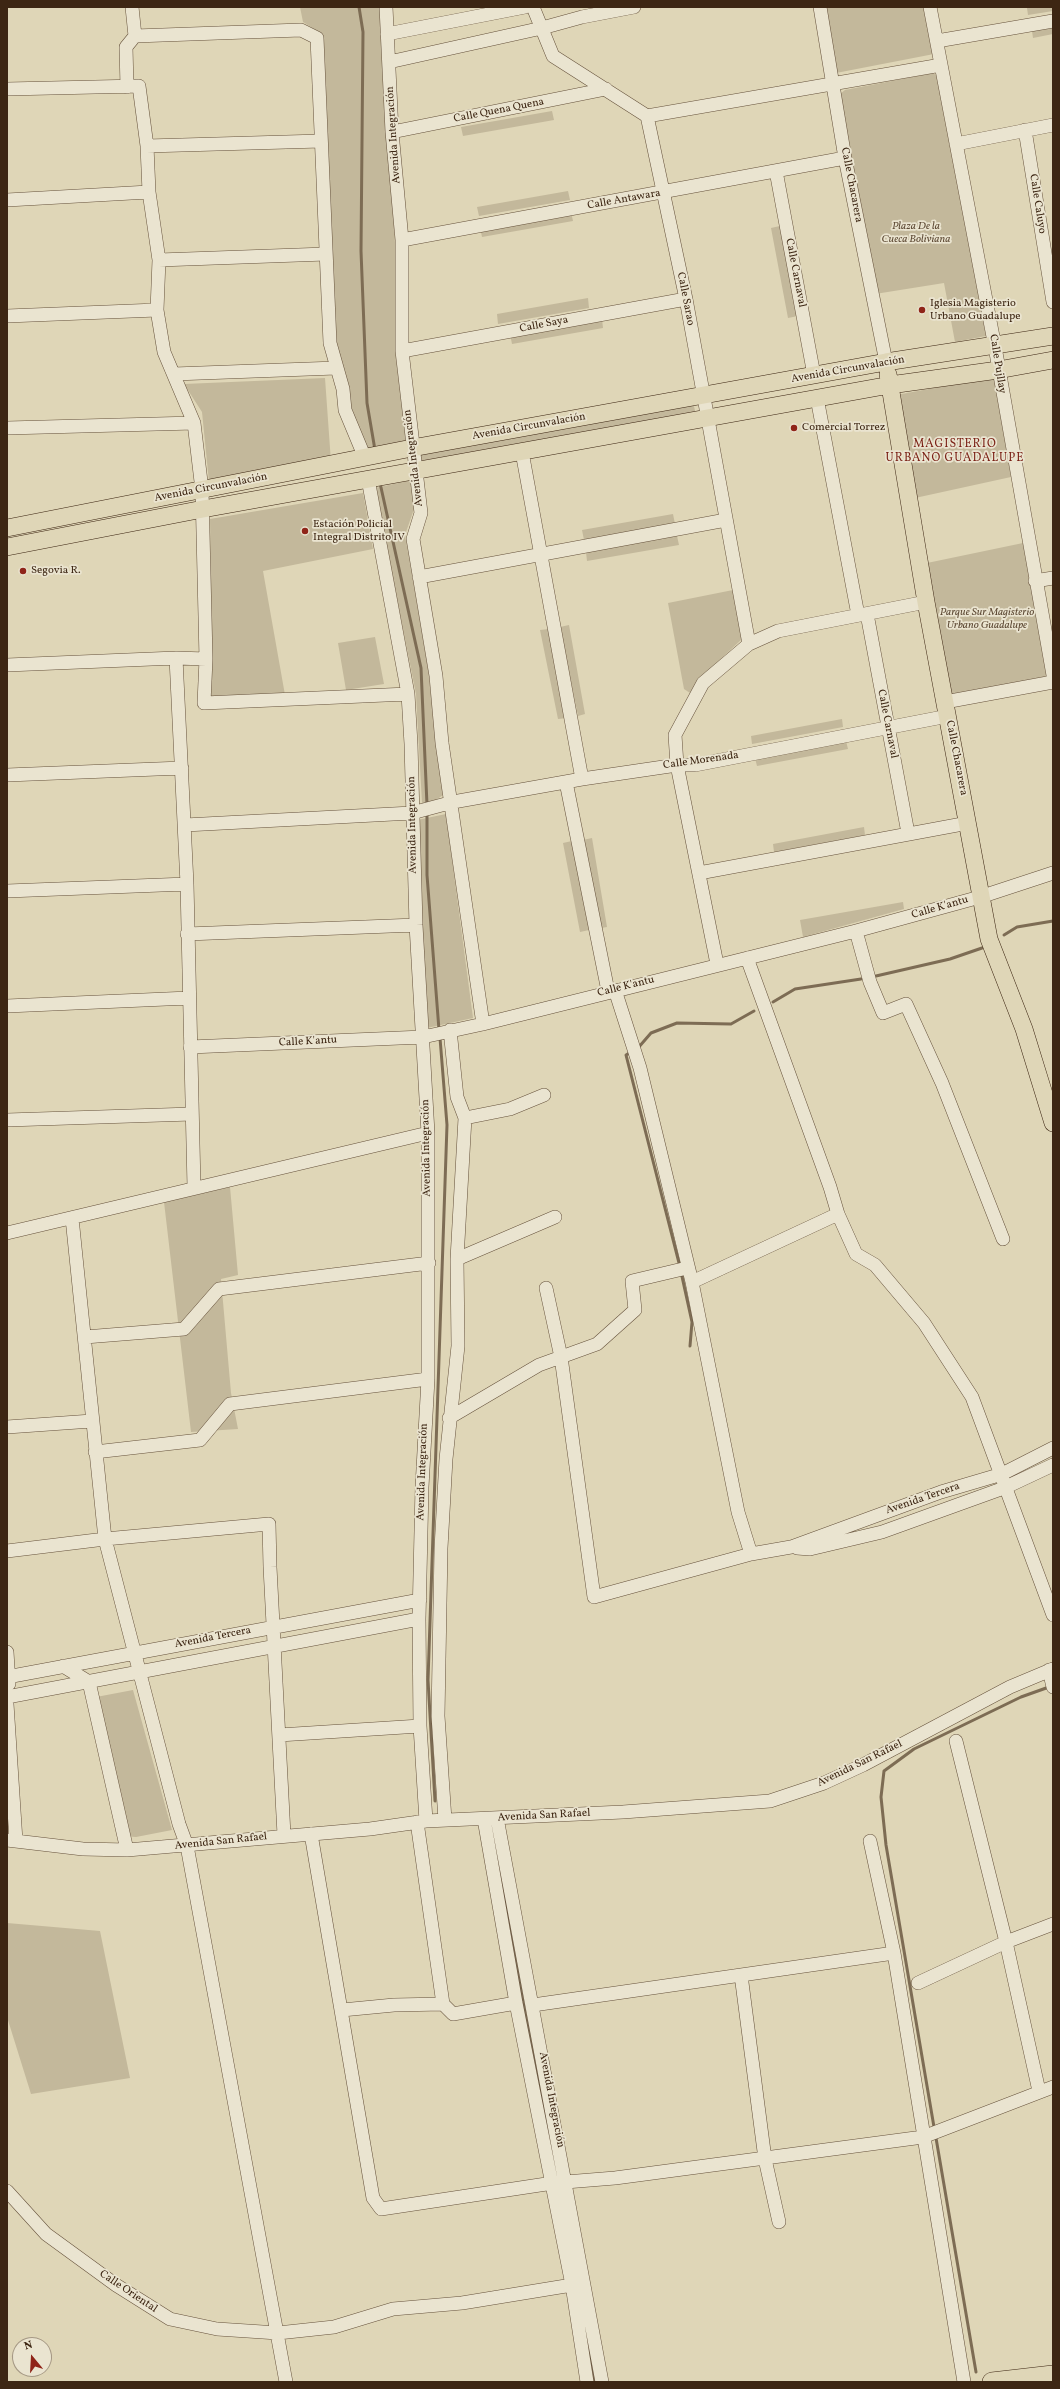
<!DOCTYPE html>
<meta charset="utf-8">
<style>
body{margin:0}
#map{position:relative;width:1060px;height:2389px;overflow:hidden;background:#dfd6b7;font-family:Vollkorn,serif}
canvas{display:block}
.frame{position:absolute;inset:0;border:8px solid #3d2613;pointer-events:none}
.north{position:absolute;left:12px;top:2337px;width:40px;height:40px;box-sizing:border-box;background:#eae4d0;border:1px solid #a59884;border-radius:50%;rotate:342deg;font-size:11px;font-weight:700;line-height:16px;text-align:center;color:#3d2613}
.north::after{content:'';display:block;margin:auto;width:14px;height:18px;background:#8f2418;clip-path:polygon(50% 0,100% 100%,50% 72%,0 100%)}
</style>
<div id="map">
<canvas width="1060" height="2389"></canvas>
<div class="frame"></div>
<div class="north">N</div>
</div>
<script>
const g = document.querySelector('canvas').getContext('2d');
g.lineJoin = 'round';
function paint(path, color) { g.fillStyle = color; g.fill(path, 'evenodd'); }
const shape = rows => new Path2D(rows.map(r => 'M' + r).join(''));
function trace(path, color, width, dash) { g.strokeStyle = color; g.lineWidth = width; g.lineCap = dash ? 'butt' : 'round'; g.setLineDash(dash || []); g.stroke(path); }
function drawText(font, color, halo, rows, align = 'center') {
  g.font = font + ' Vollkorn,serif'; g.lineWidth = 3.5; g.setLineDash([]); g.textBaseline = 'middle'; g.strokeStyle = halo; g.fillStyle = color; for (const [text, x, y, turn = 0] of rows) {
    g.save(); g.translate(x, y); g.rotate((+turn || 0) * Math.PI / 180); g.textAlign = isNaN(turn) ? turn : align; if (halo) g.strokeText(text, 0, 0); g.fillText(text, 0, 0); g.restore();
  }
}
const green = shape([
 [300,7,382,7,406,442,364,449,350,405,337,354,322,34,303,22],
 [824,7,924,7,934,54,836,73],
 [1035,7,1053,7,1053,11,1028,15,1027,8],
 [1053,27,1053,34,1033,38,1032,31],
 [933,73,939,77,986,336,955,342,944,283,875,294,840,94,845,90],
 [552,111,554,120,463,136,461,127],
 [568,191,570,200,479,216,477,207],
 [571,212,573,221,482,237,480,227],
 [780,226,798,316,788,318,771,228],
 [588,298,589,308,498,324,497,314],
 [602,319,603,328,512,344,510,334],
 [994,377,1011,477,915,498,896,395],
 [325,378,331,462,209,482,202,412,184,384],
 [693,402,696,415,420,461,419,456,422,453],
 [412,480,414,509,405,535,428,669,443,795,433,802,422,803,416,694,375,488],
 [363,493,373,549,263,571,285,695,206,703,212,667,210,519],
 [673,514,675,524,584,540,582,530],
 [677,536,679,545,587,561,586,552],
 [1023,543,1048,676,951,695,927,563],
 [733,590,742,639,697,681,690,693,684,689,668,603],
 [569,625,585,714,578,716,560,627],
 [549,629,567,718,558,719,540,630],
 [375,637,384,684,346,690,338,643],
 [842,719,843,727,752,744,751,736],
 [846,741,848,749,757,766,755,758],
 [446,814,473,1018,427,1028,417,820],
 [864,827,865,835,774,852,773,844],
 [592,838,607,927,601,928,583,840],
 [572,841,589,930,580,932,563,843],
 [903,902,904,909,803,937,800,920],
 [230,1187,238,1275,221,1279,231,1393,238,1429,191,1432,164,1202],
 [133,1690,172,1830,136,1837,122,1836,91,1698],
 [7,1923,100,1931,130,2078,31,2094,7,2017]
]);
const stream = shape([
 [359,7,363,32,361,251,367,403,375,450],
 [380,483,421,668,427,805],
 [427,812,427,875,439,1030],
 [1004,935,1017,927,1053,921],
 [876,976,950,959,982,948],
 [773,1002,795,989,861,979],
 [638,1048,651,1033,677,1023,731,1024,754,1011],
 [631,1052,626,1055,680,1267],
 [681,1272,692,1322,690,1346],
 [435,1801,428,1680,447,1125,440,1038],
 [497,1859,525,2013,547,2124],
 [934,2127,886,1845,881,1797,884,1771,914,1749,1021,1697,1049,1687],
 [936,2138,976,2372],
 [588,2342,595,2382]
]);
const minor = shape([
 [386,7,392,132,402,240,402,351,421,513,413,539,436,676,442,743,483,1024],
 [533,7,553,56,647,116,686,299,749,644],
 [820,7,845,158,886,362],
 [930,7,995,347,1053,675],
 [387,34,525,7],
 [135,36,301,30,317,38,330,343,343,389,345,410,365,458],
 [937,41,1053,21],
 [389,62,542,28,582,17,634,7],
 [127,87,126,47,135,36,132,7],
 [7,89,139,86,147,146,149,192,159,260,157,310,164,352,194,423,202,490,206,659,204,703,408,694],
 [647,116,941,65],
 [1025,130,1053,302],
 [392,132,606,89],
 [956,144,1053,125],
 [147,146,321,141],
 [776,171,814,375],
 [7,200,149,192],
 [402,240,845,158],
 [159,260,326,254],
 [7,316,157,310],
 [402,351,686,299],
 [174,374,336,368],
 [817,398,858,615],
 [7,428,194,423],
 [522,452,582,779],
 [368,479,408,694,411,744,416,925,428,1133,428,1379,422,1487,419,1619,420,1726,426,1821],
 [419,577,726,520],
 [1035,581,1053,578],
 [867,614,908,833],
 [176,658,187,884,194,1187],
 [7,665,176,658,206,659],
 [945,702,1053,682],
 [7,775,182,768],
 [566,782,608,991],
 [185,825,412,813,453,802,582,779,677,765,695,765,948,716],
 [699,873,968,823],
 [7,891,187,884],
 [856,931,870,982,883,1013,906,1004,942,1083,1003,1239],
 [187,934,416,925],
 [747,958,830,1187,838,1214,856,1254,875,1265,924,1323,972,1397,1053,1615],
 [717,964,677,765,675,735,703,683,749,644,778,631,926,602],
 [615,990,640,1068,692,1282,738,1512,751,1554],
 [7,1006,189,998],
 [190,1047,423,1037,483,1024,856,931,980,897,1053,873],
 [465,1118,510,1109,544,1095],
 [7,1120,192,1114],
 [72,1218,105,1539,179,1824,187,1846,286,2382],
 [7,1233,428,1133],
 [457,1259,555,1217],
 [692,1282,838,1214],
 [546,1288,561,1357,594,1597,751,1554,791,1547,941,1492,1002,1474,1053,1448],
 [85,1337,184,1329,219,1289,429,1263],
 [449,1418,539,1365,597,1344,635,1310,632,1281,687,1268],
 [7,1427,92,1421],
 [95,1452,200,1440,230,1404,428,1379],
 [797,1548,810,1549,882,1532,1004,1488,1053,1465],
 [7,1551,105,1539,269,1524,270,1567,284,1835],
 [7,1652,9,1684],
 [63,1666,89,1682,127,1850],
 [1049,1670,1053,1687],
 [7,1677,420,1600],
 [7,1697,419,1619],
 [7,1704,16,1841],
 [279,1735,420,1726],
 [956,1741,1006,1942,1039,2091],
 [497,1818,602,2382],
 [484,1819,516,2003,572,2285,587,2382],
 [445,1820,438,1716,441,1548,446,1459,458,1346,457,1259,465,1118,457,1097,450,1030],
 [417,1822,443,2004],
 [311,1834,373,2198,381,2209,553,2183,615,2178,923,2137,1053,2087],
 [7,1840,83,1849,127,1850,370,1829,426,1821,623,1812,770,1801,824,1783,863,1765,1010,1687,1053,1669],
 [870,1841,894,1953,964,2382],
 [741,1975,765,2159,779,2222],
 [918,1983,1006,1942,1053,1924],
 [533,2005,894,1953],
 [342,2010,394,2005,443,2004,453,2014,516,2003],
 [7,2191,46,2234,116,2285,170,2319,217,2329,278,2333,334,2327,393,2309,462,2303,572,2285]
]);
const major = shape([
 [888,374,926,602,989,939,1024,1029,1053,1123],
 [7,528,412,448,886,362,1053,336],
 [7,547,203,509,890,385,998,370,1053,360]
]);
const highway = shape([
 [992,2382,1053,2375]
]);
const markers = [
 [922,310,4,"#8f2418"],
 [794,428,4,"#8f2418"],
 [305,531,4,"#8f2418"],
 [23,571,4,"#8f2418"]
];
const streetNames = [
 ["Calle Quena Quena",499,111,-11],
 ["Avenida Integración",394,135,-94],
 ["Calle Chacarera",851,185,79],
 ["Calle Antawara",624,200,-10],
 ["Calle Caluyo",1037,204,81],
 ["Calle Carnaval",795,273,79],
 ["Calle Sarao",685,299,79],
 ["Calle Saya",544,325,-11],
 ["Calle Pujllay",997,364,81],
 ["Avenida Circunvalación",848,370,-10],
 ["Avenida Circunvalación",529,427,-10],
 ["Avenida Integración",414,458,-97],
 ["Avenida Circunvalación",211,488,-11],
 ["Calle Carnaval",887,724,79],
 ["Calle Chacarera",956,758,79],
 ["Calle Morenada",701,761,-8],
 ["Avenida Integración",413,825,-91],
 ["Calle K'antu",940,908,-16],
 ["Calle K'antu",626,987,-14],
 ["Calle K'antu",308,1042,-3],
 ["Avenida Integración",427,1148,-91],
 ["Avenida Integración",423,1472,-88],
 ["Avenida Tercera",923,1499,-19],
 ["Avenida Tercera",213,1638,-11],
 ["Avenida San Rafael",860,1764,-26],
 ["Avenida San Rafael",544,1816,-3],
 ["Avenida San Rafael",221,1842,-6],
 ["Avenida Integración",551,2100,79],
 ["Calle Oriental",128,2292,34]
];
const parkNames = [
 ["Plaza De la",916,227],
 ["Cueca Boliviana",916,240],
 ["Parque Sur Magisterio",987,613],
 ["Urbano Guadalupe",987,626]
];
const poiNames = [
 ["Iglesia Magisterio",930,304],
 ["Urbano Guadalupe",930,317],
 ["Comercial Torrez",802,428],
 ["Estación Policial",313,525],
 ["Integral Distrito IV",313,538],
 ["Segovia R.",31,571]
];
const neighbourhoodNames = [
 ["MAGISTERIO",955,445],
 ["URBANO GUADALUPE",955,459]
];
paint(green, '#c3b89b');
trace(stream, '#7d6c54', 3);
trace(minor, '#66523c', 14);
trace(major, '#3d2613', 18);
trace(highway, '#3d2613', 20);
trace(minor, '#eae4d0', 13);
trace(major, '#dfd6b7', 17);
trace(highway, '#dfd6b7', 19);
for (const [x, y, r, color] of markers) { const dot = new Path2D(); dot.arc(x, y, r, 0, 2 * Math.PI); g.fillStyle = color; g.fill(dot); trace(dot, '#eae4d0', 1.5); }
drawText('11px', '#3d2613', '#eae4d0', streetNames);
drawText('italic 11px', '#5e4a35', '#eae4d0', parkNames);
drawText('11px', '#3d2613', '#eae4d0', poiNames, 'left');
g.letterSpacing = '1px';
drawText('12px', '#7a1f14', '#eae4d0', neighbourhoodNames);
g.letterSpacing = '0px';
</script>
